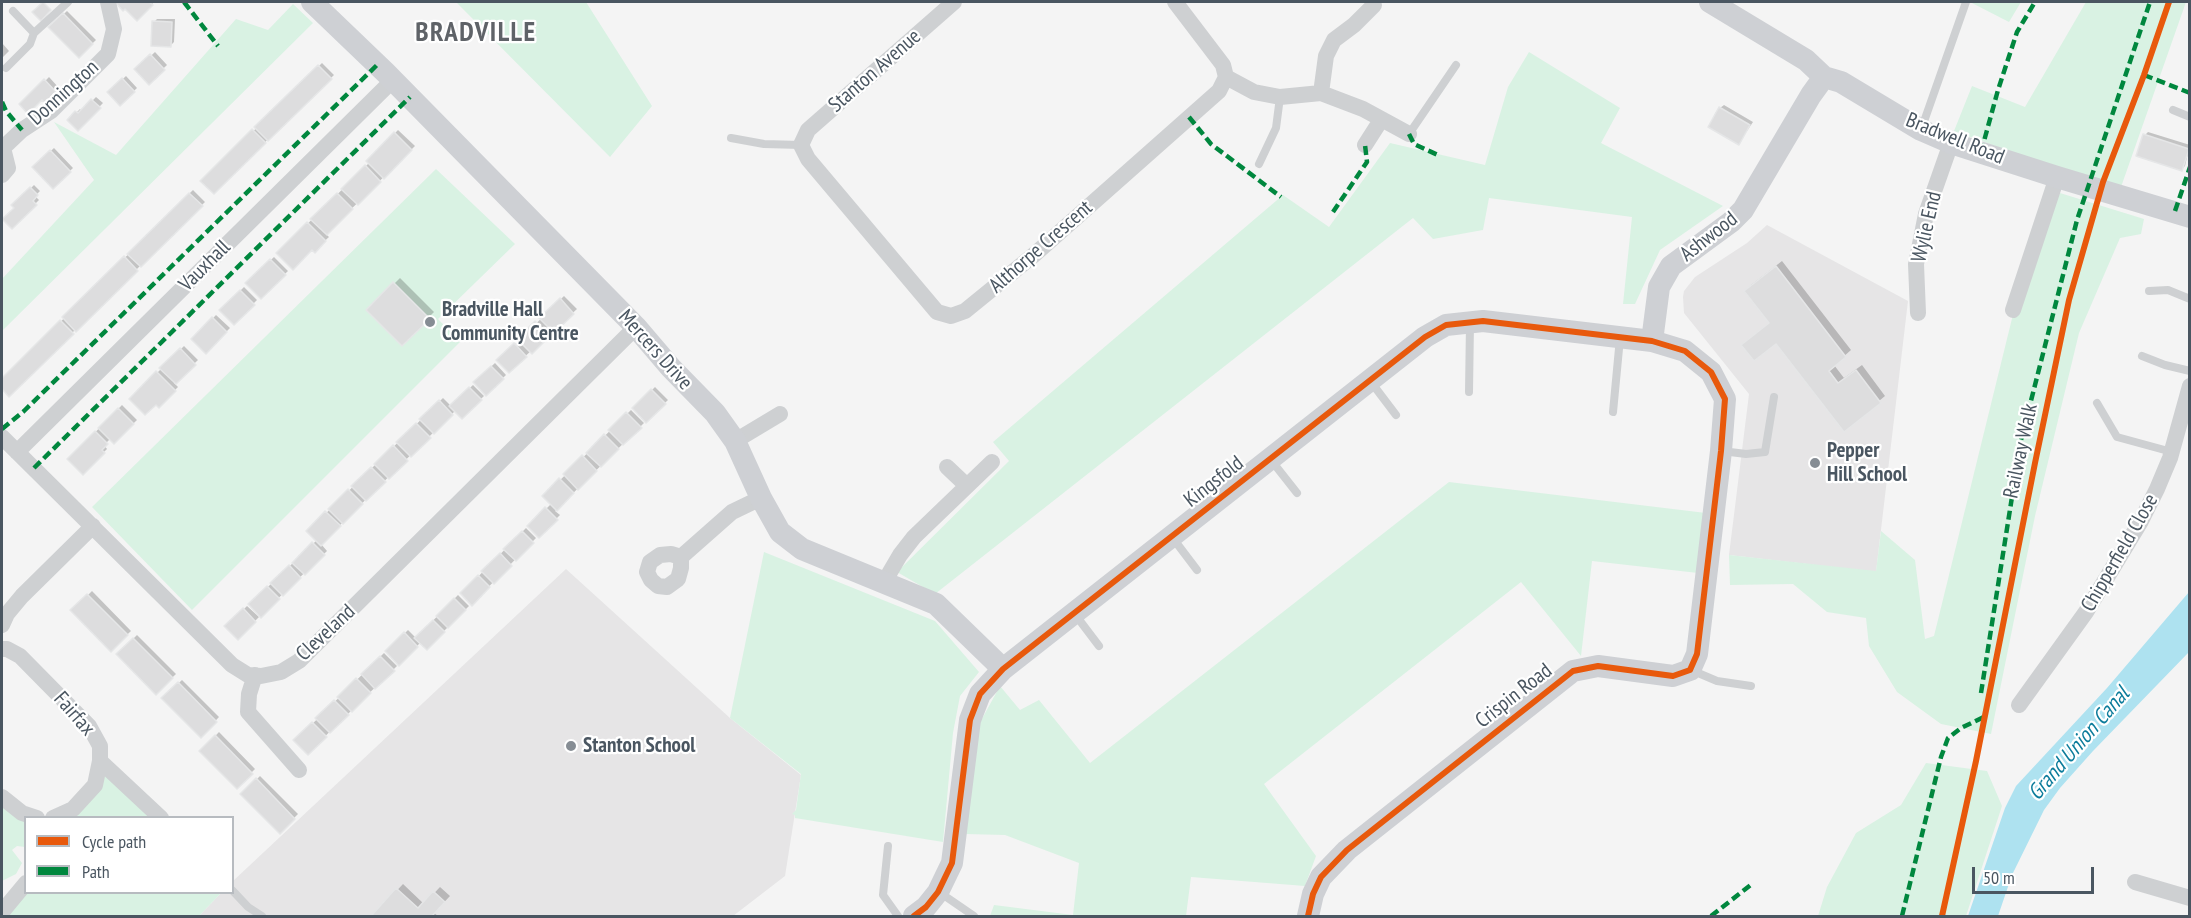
<!DOCTYPE html>
<style>
body{margin:0}
#map{position:relative;width:2191px;height:918px;overflow:hidden;background:#f4f4f4;font-family:"PT Sans Narrow",sans-serif}
canvas{display:block}
.frame{position:absolute;inset:0;border:3px solid #4a5661;pointer-events:none}
.legend{position:absolute;left:24px;top:816px;width:210px;height:78px;box-sizing:border-box;background:#fff;border:2px solid #b7bbc0;margin:0;padding:8px 10px;list-style:none;font-size:18px;color:#4a5661}
.legend li{display:flex;align-items:center;gap:12px;height:30px}
.legend b{width:30px;border:2px solid #b7bbc0}
.scale{position:absolute;left:1972px;top:867px;width:122px;height:27px;box-sizing:border-box;border:3px solid #4a5661;border-top:0;padding-left:8px;font-size:18px;line-height:21px;white-space:nowrap;color:#4a5661;-webkit-text-stroke:4px #fff;paint-order:stroke}
</style>
<div id="map">
<canvas width="2191" height="918"></canvas>
<div class="frame"></div>
<ul class="legend">
<li><b style="height:8px;background:#e8590c"></b>Cycle path</li>
<li><b style="height:8px;background:#00873e"></b>Path</li>
</ul>
<div class="scale">50 m</div>
</div>
<script>
const g = document.querySelector('canvas').getContext('2d');
g.lineJoin = 'round';
function paint(path, color) { g.fillStyle = color; g.fill(path, 'evenodd'); }
const shape = rows => new Path2D(rows.map(r => 'M' + r).join(''));
function trace(path, color, width, dash) { g.strokeStyle = color; g.lineWidth = width; g.lineCap = dash ? 'butt' : 'round'; g.setLineDash(dash || []); g.stroke(path); }
function drawText(font, color, halo, rows, align = 'center') {
  g.font = font + ' "PT Sans Narrow",sans-serif'; g.lineWidth = 4.5; g.setLineDash([]); g.textBaseline = 'middle'; g.strokeStyle = halo; g.fillStyle = color; for (const [text, x, y, turn = 0] of rows) {
    g.save(); g.translate(x, y); g.rotate((+turn || 0) * Math.PI / 180); g.textAlign = isNaN(turn) ? turn : align; if (halo) g.strokeText(text, 0, 0); g.fillText(text, 0, 0); g.restore();
  }
}
const education = shape([
 [1767,225,1908,301,1876,572,1729,555,1749,394,1684,313,1683,297,1684,291,1695,277,1747,243],
 [566,569,730,718,801,775,785,876,733,916,199,916,221,893,232,892,233,881]
]);
const green = shape([
 [456,2,586,2,652,106,610,157],
 [1970,2,2021,2,2009,22],
 [2086,2,2186,2,2121,187,2014,153,1954,131,1972,86,2025,107],
 [293,4,313,23,2,331,2,279,94,180,54,122,116,155,236,19,268,30],
 [1529,52,1620,108,1601,143,1723,206,1660,250,1635,304,1623,304,1632,217,1489,198,1483,230,1433,239,1413,218,935,594,897,572,1009,461,993,442,1283,195,1329,227,1390,143,1485,165,1508,87],
 [436,169,515,244,438,319,460,342,192,610,92,507],
 [2060,193,2144,219,2141,234,2120,238,2079,333,2035,516,1991,734,1941,724,1897,692,1869,646,1866,618,1827,612,1793,584,1730,585,1729,555,1876,571,1881,531,1915,560,1925,639,1934,636,2020,286],
 [1449,482,1706,513,1698,573,1592,561,1581,656,1521,582,1264,784,1316,856,1305,886,1191,877,1186,916,990,916,994,905,1073,915,1079,863,1005,835,965,834,978,726,1000,686,1020,710,1039,700,1090,763],
 [764,552,935,621,979,672,960,696,953,733,943,842,795,818,795,815,792,814,796,810,801,774,730,718],
 [100,761,161,818,53,818,73,809],
 [1926,763,1987,771,2002,806,1966,916,1818,916,1827,887,1856,833,1901,805],
 [2,797,26,818,25,847,17,846,12,850,22,863,16,874,2,881],
 [26,892,221,893,199,916,2,916]
]);
const water = shape([
 [2189,592,2189,652,2093,751,2060,788,2044,810,2012,875,1998,916,1968,916,2005,808,2016,786,2107,688]
]);
const shadow = shape([
 [117,2,154,2,137,19],
 [67,11,96,40,79,56,50,27],
 [157,19,175,19,174,42,171,45,154,22],
 [2,43,9,51,2,58],
 [155,52,167,65,149,82,137,69],
 [322,63,334,75,214,192,203,181],
 [126,76,137,88,120,104,109,92],
 [49,77,59,88,45,101,43,98,22,105],
 [96,97,103,103,78,129,69,120,80,109,82,111],
 [1724,105,1753,122,1739,143,1720,108],
 [398,130,415,146,326,234,329,237,318,247,278,253,370,162,368,161],
 [2148,132,2190,145,2185,166,2181,170,2145,135],
 [54,148,73,168,53,187,34,167],
 [34,185,40,191,35,196,39,200,12,227,16,208,14,205],
 [193,190,205,202,9,395,2,386,2,380],
 [274,257,288,271,261,297,247,283],
 [1782,261,1851,350,1834,365,1844,378,1862,365,1885,396,1844,430,1751,285],
 [400,278,434,312,402,344,368,310],
 [244,287,257,300,234,323,221,310],
 [564,296,577,309,509,371,499,360],
 [216,315,230,328,206,352,193,339],
 [184,346,198,360,174,383,178,387,159,406,131,399],
 [495,363,506,375,486,394,475,382],
 [473,385,484,396,462,417,456,410,321,544,327,551,261,615,250,604,317,540,308,531,443,398,451,406],
 [655,387,668,400,646,421,634,408],
 [122,405,137,420,114,442,111,438,104,445,107,449,83,473,69,459],
 [631,410,644,423,555,511,560,515,539,536,529,526,552,503,544,496],
 [526,528,536,538,472,604,462,593],
 [92,591,131,631,111,650,73,610],
 [458,595,469,606,427,648,421,642,399,664,387,651,408,630,416,638],
 [247,606,259,617,238,638,227,626],
 [137,635,176,674,156,693,118,654],
 [384,653,397,666,308,753,295,741],
 [182,680,219,717,201,736,163,698],
 [219,732,255,769,237,787,201,751],
 [260,776,298,814,280,832,242,794],
 [403,884,424,904,440,887,450,896,434,913,438,916,376,916,374,915]
]);
const building = shape([
 [43,2,51,10,41,21,32,12,43,2],
 [115,2,149,2,153,5,137,21,125,9,123,11,115,2],
 [63,13,93,44,79,58,48,27,63,13],
 [152,21,172,22,171,47,151,46,152,21],
 [150,54,165,70,149,85,134,69,150,54],
 [318,65,332,79,268,141,254,127,318,65],
 [122,78,135,92,120,106,107,92,122,78],
 [44,79,56,92,45,103,42,100,28,114,19,104,44,79],
 [91,99,101,108,78,131,67,120,75,111,78,113,91,99],
 [1719,107,1750,125,1739,145,1708,127,1719,107],
 [252,129,266,143,214,194,200,181,252,129],
 [394,132,412,150,384,179,366,161,394,132],
 [2143,134,2189,149,2182,171,2136,156,2143,134],
 [50,150,71,172,53,189,32,167,50,150],
 [365,165,381,182,358,205,341,189,365,165],
 [30,187,38,195,33,201,37,205,12,229,2,219,14,208,11,205,30,187],
 [189,193,203,206,141,267,127,254,189,193],
 [337,193,353,209,327,235,310,219,337,193],
 [307,222,326,241,315,253,312,250,293,270,276,253,307,222],
 [124,256,138,271,76,332,62,317,124,256],
 [270,259,286,275,261,299,245,283,270,259],
 [1776,266,1846,357,1829,371,1838,383,1856,370,1881,403,1844,432,1776,344,1754,361,1741,345,1769,323,1744,291,1776,266],
 [393,282,430,319,402,346,366,310,393,282],
 [240,290,255,305,234,325,219,310,240,290],
 [560,298,574,314,554,333,539,318,560,298],
 [212,317,227,332,206,354,191,339,212,317],
 [60,320,74,334,9,397,2,389,2,378,60,320],
 [535,321,550,336,532,354,517,339,535,321],
 [514,343,527,357,509,373,496,360,514,343],
 [180,348,196,365,176,384,159,368,180,348],
 [491,366,504,379,486,396,473,382,491,366],
 [156,371,176,391,159,408,156,405,145,415,129,399,156,371],
 [469,387,482,400,462,419,449,406,469,387],
 [651,389,666,404,646,423,632,408,651,389],
 [439,400,453,415,434,434,419,419,439,400],
 [118,408,134,424,114,444,98,428,118,408],
 [626,412,642,428,623,445,608,430,626,412],
 [416,423,431,438,411,457,396,442,416,423],
 [95,431,108,444,102,450,105,453,83,475,67,459,95,431],
 [604,434,619,449,601,467,586,453,604,434],
 [393,445,408,461,389,479,374,464,393,445],
 [582,455,597,471,578,490,563,474,582,455],
 [371,467,386,482,366,501,351,486,371,467],
 [559,478,574,493,557,511,542,496,559,478],
 [348,489,363,504,343,524,328,509,348,489],
 [545,507,558,520,539,538,527,526,545,507],
 [325,511,341,526,321,546,306,531,325,511],
 [522,531,534,543,516,561,503,549,522,531],
 [312,542,325,555,305,575,292,563,312,542],
 [500,553,512,566,494,584,481,571,500,553],
 [289,565,301,578,283,596,270,583,289,565],
 [478,575,490,587,472,606,460,593,478,575],
 [267,586,280,599,261,618,248,604,267,586],
 [87,594,128,635,111,652,70,610,87,594],
 [454,598,466,610,448,628,436,616,454,598],
 [243,608,256,622,238,640,224,626,243,608],
 [433,620,445,632,427,650,414,638,433,620],
 [404,632,418,647,399,666,385,651,404,632],
 [133,638,173,678,156,695,116,654,133,638],
 [380,656,395,671,375,689,361,674,380,656],
 [356,678,371,693,352,712,337,697,356,678],
 [178,682,217,722,201,738,161,698,178,682],
 [334,700,349,715,330,733,315,718,334,700],
 [312,722,327,737,308,755,293,740,312,722],
 [215,735,253,774,237,789,199,751,215,735],
 [256,778,295,819,280,834,240,794,256,778],
 [396,888,418,908,433,891,445,902,432,916,374,916,372,915,396,888]
]);
const lane = shape([
 [13,11,34,33],
 [6,68,30,44,34,33,68,2],
 [2173,110,2190,117],
 [1921,130,1966,2],
 [1409,134,1456,65],
 [731,138,764,144,801,145],
 [1259,164,1276,128,1280,97],
 [2149,291,2168,290,2190,299],
 [2142,356,2165,365,2190,371],
 [1371,382,1396,415],
 [1469,392,1470,323],
 [2097,403,2117,437,2172,452],
 [1613,412,1620,338],
 [1722,451,1746,454,1765,452,1774,397],
 [1271,460,1297,493],
 [1172,537,1197,570],
 [1074,613,1099,646],
 [1691,670,1717,681,1751,686],
 [888,846,883,895,898,916],
 [232,890,248,907,262,916],
 [939,892,974,916]
]);
const street = shape([
 [954,2,808,130,801,145,808,159,937,312,951,316,965,311,1035,254,1219,91,1226,77,1223,65,1175,2],
 [1226,77,1254,92,1280,97,1321,93,1363,109,1409,134],
 [1321,93,1326,56,1334,40,1354,25,1374,5],
 [1365,145,1381,120],
 [2,175,8,168,3,148,22,130,51,111,108,54,114,29,108,2],
 [2013,310,2057,177],
 [1918,313,1916,264,1926,214,1951,143],
 [2,437,232,665,248,675,261,676,281,672,299,661,636,327],
 [735,441,780,414],
 [17,452,393,80],
 [947,467,966,485],
 [681,557,671,554,660,555,650,562,647,572,651,580,658,586,667,587,678,579,681,568,681,557,732,512,761,498],
 [883,584,900,555,914,537,992,462],
 [2,625,7,614,22,596,93,526],
 [2,649,7,649,20,656,89,726,100,746,100,761,95,785,73,809,53,818],
 [255,675,249,694,248,712,299,770],
 [2019,705,2086,612,2141,521,2157,489,2170,458,2190,386],
 [100,761,161,818],
 [2,797,22,813,37,818],
 [2135,882,2190,898],
 [2,912,26,883]
]);
const secondary = shape([
 [312,2,386,73,636,327,671,368,715,413,735,441,761,498,780,532,802,549,936,604,1003,669],
 [1710,2,1806,60,1824,77,1841,82,1921,130,1951,143,2057,177,2190,217],
 [1652,341,1659,287,1671,266,1731,222,1743,210,1811,95,1824,77],
 [914,916,926,907,938,892,952,863,970,720,980,694,1003,669,1425,337,1446,325,1483,321,1652,341,1685,351,1711,372,1725,399,1721,451,1697,654,1690,670,1673,676,1598,666,1573,671,1347,850,1321,877,1313,894,1308,916]
]);
const quiet = shape([
 [184,2,218,46],
 [2144,75,2190,93],
 [2,102,6,111,22,130],
 [1189,117,1211,144,1281,197],
 [1409,134,1414,144,1440,156],
 [1981,152,1998,90,2017,32,2035,2],
 [2175,211,2190,167],
 [1333,212,1367,162,1365,145],
 [2,429,24,411,378,64],
 [34,468,410,97],
 [1981,693,2021,440,2077,220,2150,2],
 [1711,916,1752,884],
 [1902,916,1941,757,1948,738,1961,728,1984,717]
]);
const cycleway = shape([
 [914,916,926,907,938,892,952,863,970,720,980,694,1003,669,1425,337,1446,325,1483,321,1652,341,1685,351,1711,372,1725,399,1721,451,1697,654,1690,670,1673,676,1598,666,1573,671,1347,850,1321,877,1313,894,1308,916],
 [1942,916,1976,761,2035,463,2069,300,2103,182,2144,75,2169,2]
]);
const markers = [
 [430,322,6,"#868d94"],
 [1815,463,6,"#868d94"],
 [571,746,6,"#868d94"]
];
const streetNames = [
 ["Stanton Avenue",875,71,-41],
 ["Donnington",64,93,-42],
 ["Bradwell Road",1955,139,22],
 ["Wylie End",1927,227,-77],
 ["Ashwood",1709,237,-38],
 ["Althorpe Crescent",1041,247,-41],
 ["Vauxhall",205,266,-45],
 ["Mercers Drive",655,350,48],
 ["Railway Walk",2021,451,-78],
 ["Kingsfold",1214,482,-38],
 ["Chipperfield Close",2120,553,-60],
 ["Cleveland",326,633,-43],
 ["Crispin Road",1514,696,-38],
 ["Fairfax",74,714,49]
];
const poiNames = [
 ["Bradville Hall",442,310],
 ["Community Centre",442,334],
 ["Pepper",1827,451],
 ["Hill School",1827,475],
 ["Stanton School",583,746]
];
const waterNames = [
 ["Grand Union Canal",2079,744,-49]
];
const districtNames = [
 ["BRADVILLE",476,33]
];
paint(education, '#e6e5e6');
paint(green, '#d9f2e3');
paint(water, '#aee2f0');
paint(shadow, '#0003');
paint(building, '#ddddde');
trace(building, '#e5e6e7', 1.5);
trace(lane, '#ced0d2', 8);
trace(street, '#ced0d2', 16);
trace(secondary, '#ced0d4', 22);
trace(quiet, '#00873e', 4.5, [9, 4.5]);
trace(cycleway, '#e8590c', 6);
for (const [x, y, r, color] of markers) { const dot = new Path2D(); dot.arc(x, y, r, 0, 2 * Math.PI); g.fillStyle = color; g.fill(dot); trace(dot, '#fff', 2); }
drawText('21px', '#4a5661', '#fff', streetNames);
drawText('bold 21px', '#4a5661', '#fff', poiNames, 'left');
drawText('italic 22px', '#0c7c9b', '#fff', waterNames);
g.letterSpacing = '1.5px';
drawText('bold 27px', '#5f6368', '#fff', districtNames);
g.letterSpacing = '0px';
</script>
